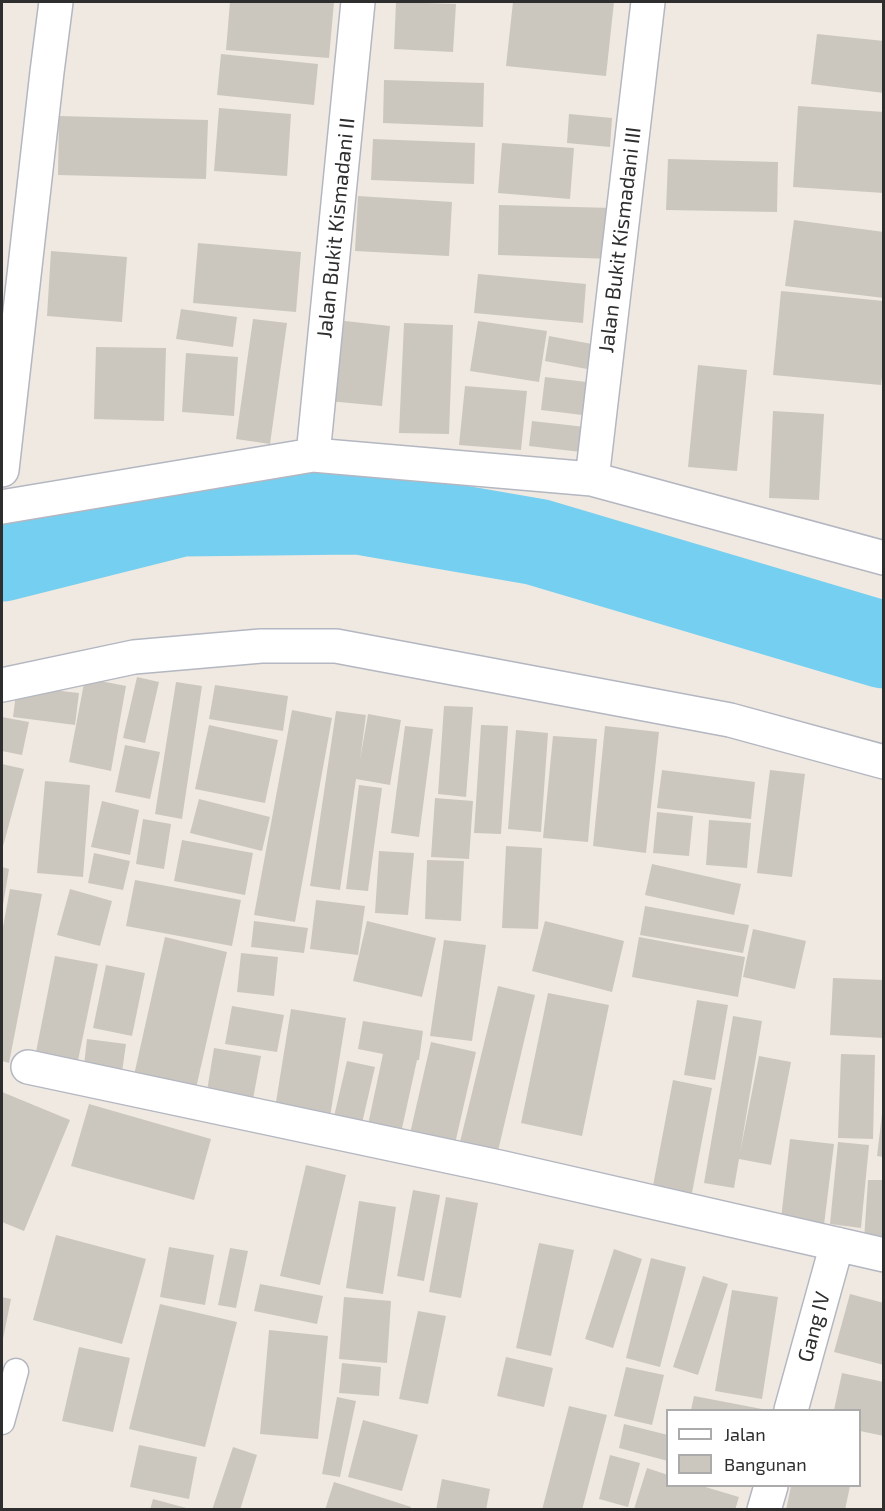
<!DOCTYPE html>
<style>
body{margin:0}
#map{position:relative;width:885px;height:1511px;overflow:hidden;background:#efe9e1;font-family:"Exo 2",sans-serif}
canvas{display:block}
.frame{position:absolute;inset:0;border:3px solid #2e2e2e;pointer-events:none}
.legend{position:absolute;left:666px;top:1409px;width:195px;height:78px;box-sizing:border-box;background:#fff;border:2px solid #ababab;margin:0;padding:8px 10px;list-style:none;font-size:18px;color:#2e2e2e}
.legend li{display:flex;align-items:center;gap:12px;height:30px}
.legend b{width:30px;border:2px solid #ababab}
</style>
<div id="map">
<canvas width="885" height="1511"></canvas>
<div class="frame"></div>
<ul class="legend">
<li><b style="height:8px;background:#fff"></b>Jalan</li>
<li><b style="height:16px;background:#cbc7bf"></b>Bangunan</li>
</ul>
</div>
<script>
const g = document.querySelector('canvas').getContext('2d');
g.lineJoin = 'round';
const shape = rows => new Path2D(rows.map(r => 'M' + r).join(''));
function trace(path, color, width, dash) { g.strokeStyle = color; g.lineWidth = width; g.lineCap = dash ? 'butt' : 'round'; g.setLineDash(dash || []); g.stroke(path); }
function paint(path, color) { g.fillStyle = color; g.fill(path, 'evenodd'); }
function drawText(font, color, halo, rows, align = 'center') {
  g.font = font + ' "Exo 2",sans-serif'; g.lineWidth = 4.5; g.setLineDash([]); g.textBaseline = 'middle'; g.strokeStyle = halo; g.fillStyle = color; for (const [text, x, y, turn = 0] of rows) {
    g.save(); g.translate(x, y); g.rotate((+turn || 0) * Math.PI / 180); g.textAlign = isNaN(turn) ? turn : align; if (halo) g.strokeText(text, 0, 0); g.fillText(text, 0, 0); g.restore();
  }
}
const river = shape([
 [2,558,181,513,358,511,537,542,884,645]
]);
const building = shape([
 [230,2,334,2,329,58,226,50],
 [396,2,456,4,453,52,394,49],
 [513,2,614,2,606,76,506,66],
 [817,34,884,41,884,93,811,84],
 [221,54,318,64,314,105,217,95],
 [384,80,484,83,483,127,383,123],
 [798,106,884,112,884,193,793,187],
 [219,108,291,114,287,176,214,171],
 [569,114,612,118,610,147,567,143],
 [59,116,208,120,206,179,58,175],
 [373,139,475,143,474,184,371,180],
 [502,143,574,148,570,199,498,193],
 [668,159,778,162,777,212,666,210],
 [358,196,452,202,449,256,355,251],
 [499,205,613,208,612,259,498,255],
 [794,220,884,232,884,298,785,286],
 [198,243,301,252,296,312,193,303],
 [51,251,127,257,122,322,47,316],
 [478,274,586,284,583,323,474,313],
 [781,291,884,301,884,361,881,385,773,375],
 [181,309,237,317,233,347,176,339],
 [253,319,287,323,270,444,236,439],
 [336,320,390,326,382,406,328,401],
 [478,321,547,331,539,382,470,371],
 [404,323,453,325,449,434,399,433],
 [549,336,592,344,587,369,545,361],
 [96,347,166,348,164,421,94,419],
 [186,353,238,357,234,416,182,412],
 [698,365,747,370,737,471,688,467],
 [545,377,595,383,591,416,541,410],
 [465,386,527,391,521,450,459,445],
 [773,411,824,414,819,500,769,498],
 [532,421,585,427,581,452,529,446],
 [137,677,159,682,145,743,123,738],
 [85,678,126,686,111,771,69,762],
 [176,682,202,686,182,819,155,814],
 [215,685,288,696,283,731,209,719],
 [17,686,79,693,75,725,13,717],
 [444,706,473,707,466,797,438,794],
 [292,710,332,718,295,922,254,915],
 [336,711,366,715,360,760,368,714,401,720,390,785,356,779,340,890,310,886],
 [2,717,29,722,22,755,2,751],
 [209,725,278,740,265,803,195,789],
 [481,725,508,726,501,834,474,833],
 [405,726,433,729,419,837,391,833],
 [605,726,659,732,646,853,593,846],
 [516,730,548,733,541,832,508,829],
 [553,736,597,739,588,842,543,838],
 [125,745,160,752,150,799,115,792],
 [2,764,24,769,2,850],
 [662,770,755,782,751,819,657,808],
 [770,770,805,774,792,877,757,873],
 [45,781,90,785,83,877,37,873],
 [359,785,382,788,368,891,346,889],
 [435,798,473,801,469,859,431,857],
 [199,799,270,817,262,851,190,833],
 [102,801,139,810,130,855,91,847],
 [657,812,693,816,689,856,653,853],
 [143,819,171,824,164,869,136,864],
 [709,820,751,823,747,868,706,865],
 [182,840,253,853,245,895,174,881],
 [506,846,542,848,538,929,502,928],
 [379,851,414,853,408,915,375,913],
 [94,853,130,861,123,890,88,883],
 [427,860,464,861,461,921,425,919],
 [652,864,741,884,734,915,645,895],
 [2,867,9,869,3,905,2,905],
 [135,880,241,900,232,946,126,926],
 [10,889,42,894,9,1063,2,1061,2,932],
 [70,889,112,901,100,946,57,935],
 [316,900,365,906,358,955,310,949],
 [645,906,749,925,743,953,640,935],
 [254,921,308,928,304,953,251,947],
 [367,921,436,938,422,997,353,981],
 [545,921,624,941,612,992,532,971],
 [753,929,806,941,795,989,743,977],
 [165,937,227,952,194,1097,132,1084],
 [639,937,745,957,738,997,632,977],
 [444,940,486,945,472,1041,430,1036],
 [241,953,278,957,274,996,237,992],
 [55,956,98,964,76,1070,34,1062],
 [106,965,145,973,132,1036,93,1028],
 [833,978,884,980,884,1038,830,1035],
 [498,986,535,995,497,1155,459,1146],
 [548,993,609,1005,582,1136,521,1123],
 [697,1000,728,1005,715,1080,684,1075],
 [232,1006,284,1015,277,1052,225,1044],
 [291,1009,346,1018,330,1117,275,1108],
 [733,1016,762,1021,740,1153,759,1056,791,1062,771,1165,739,1159,734,1188,704,1183],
 [363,1021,423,1031,419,1060,417,1060,399,1142,366,1134,383,1054,358,1049],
 [87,1039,126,1044,121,1079,83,1074],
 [431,1042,476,1052,454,1148,409,1138],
 [214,1048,261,1056,253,1099,207,1091],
 [841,1054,875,1055,873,1139,838,1138],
 [347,1061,375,1067,360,1132,332,1125],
 [673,1080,712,1088,691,1198,652,1191],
 [2,1092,70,1120,24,1231,2,1222],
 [89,1104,211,1139,194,1200,71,1166],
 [882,1114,884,1114,884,1157,877,1156],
 [790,1139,834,1144,823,1233,780,1228],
 [838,1142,869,1145,861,1228,830,1224],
 [306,1165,346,1175,320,1285,280,1276],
 [868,1180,884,1180,884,1240,864,1240],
 [413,1190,440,1195,424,1281,397,1276],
 [446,1197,478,1203,461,1298,429,1292],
 [359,1201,396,1207,383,1294,346,1288],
 [56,1235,146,1259,122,1344,33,1320],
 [539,1243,574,1250,551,1356,516,1348],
 [169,1247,214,1255,205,1305,160,1297],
 [230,1248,248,1251,236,1308,218,1305],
 [614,1249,642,1259,613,1348,585,1339],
 [651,1258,686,1267,660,1367,626,1358],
 [703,1276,728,1284,698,1375,673,1367],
 [260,1284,323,1296,317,1324,254,1311],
 [732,1290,778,1297,762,1399,715,1391],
 [850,1294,884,1303,884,1365,834,1352],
 [2,1297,11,1299,3,1339,2,1339],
 [344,1297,391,1301,387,1363,339,1359],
 [160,1304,237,1322,205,1447,129,1429],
 [418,1311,446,1316,428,1404,399,1399],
 [269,1330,328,1336,318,1439,260,1434],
 [79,1347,130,1358,113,1432,62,1421],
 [506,1357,553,1368,544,1407,497,1396],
 [342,1363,381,1367,379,1396,339,1393],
 [626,1367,664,1375,652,1425,614,1416],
 [842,1373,884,1382,884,1436,860,1431,860,1410,834,1410],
 [694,1396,762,1409,762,1410,691,1410],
 [337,1397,356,1401,340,1477,322,1474],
 [569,1406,607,1415,582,1510,542,1510],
 [363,1420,418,1435,402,1491,348,1477],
 [624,1424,668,1435,668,1461,619,1448],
 [139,1445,197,1457,189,1499,130,1487],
 [233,1447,257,1455,240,1510,212,1510],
 [610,1455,640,1463,628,1507,599,1499],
 [647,1468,668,1475,668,1486,702,1486,739,1497,735,1510,634,1509],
 [442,1479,490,1489,486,1510,436,1510],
 [334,1482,411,1507,410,1510,325,1510],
 [791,1486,850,1486,845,1510,786,1510],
 [153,1499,190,1509,190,1510,150,1510]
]);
const lane = shape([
 [2,1422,16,1371]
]);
const street = shape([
 [313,455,358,2],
 [2,470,47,72,56,2],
 [592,479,648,2],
 [2,507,313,455,592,479,884,558],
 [2,685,134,657,261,646,336,646,730,720,884,762],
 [28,1067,499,1167,884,1255],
 [791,1410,837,1244],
 [764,1510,771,1486]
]);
const streetNames = [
 ["Jalan Bukit Kismadani II",336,228,-84],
 ["Jalan Bukit Kismadani III",620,240,-83],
 ["Gang IV",814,1327,-75]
];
trace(river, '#75cff0', 87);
paint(building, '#cbc7bf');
trace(lane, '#b4b7c1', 27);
trace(street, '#b4b7c1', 36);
trace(lane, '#fff', 24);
trace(street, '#fff', 33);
drawText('21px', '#2e2e2e', '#fff', streetNames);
</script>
